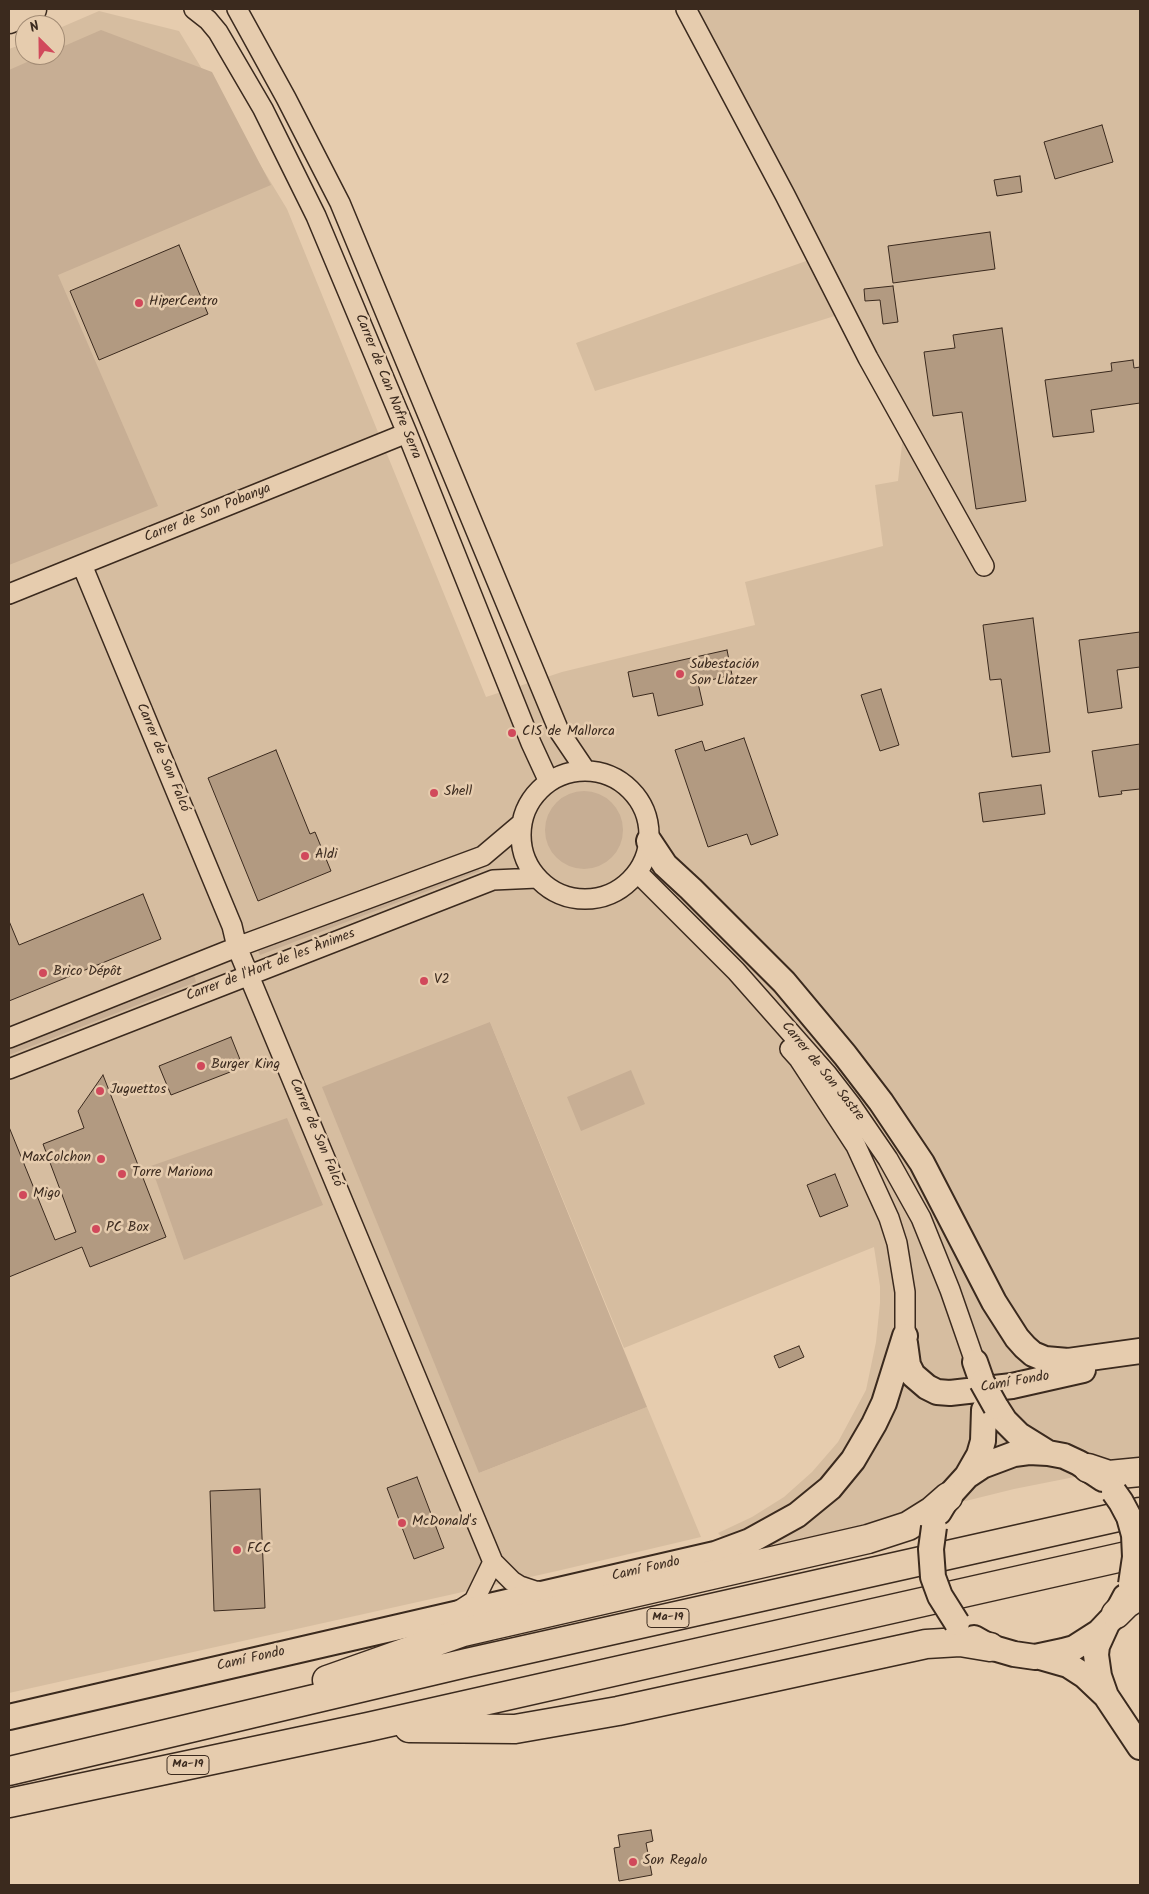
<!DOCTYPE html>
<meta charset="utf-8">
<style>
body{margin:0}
#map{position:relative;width:1149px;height:1894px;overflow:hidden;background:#e6ccae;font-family:Kalam,sans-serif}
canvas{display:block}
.frame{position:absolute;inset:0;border:10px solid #3b2a1e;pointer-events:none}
.north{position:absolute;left:15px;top:15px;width:50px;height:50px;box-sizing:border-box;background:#e6ccae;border:1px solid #a28b74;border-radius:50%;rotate:337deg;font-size:14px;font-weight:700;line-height:20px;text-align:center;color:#3b2a1e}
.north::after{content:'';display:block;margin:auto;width:18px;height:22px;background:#d1495b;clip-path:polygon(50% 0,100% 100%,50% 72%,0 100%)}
</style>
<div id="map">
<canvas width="1149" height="1894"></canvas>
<div class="frame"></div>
<div class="north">N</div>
</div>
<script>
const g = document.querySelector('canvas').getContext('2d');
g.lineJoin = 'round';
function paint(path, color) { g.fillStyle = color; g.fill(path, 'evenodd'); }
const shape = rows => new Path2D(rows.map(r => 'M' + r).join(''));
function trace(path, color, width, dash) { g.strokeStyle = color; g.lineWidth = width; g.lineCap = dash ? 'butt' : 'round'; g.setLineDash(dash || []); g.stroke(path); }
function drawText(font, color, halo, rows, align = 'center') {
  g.font = font + ' Kalam,sans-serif'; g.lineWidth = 5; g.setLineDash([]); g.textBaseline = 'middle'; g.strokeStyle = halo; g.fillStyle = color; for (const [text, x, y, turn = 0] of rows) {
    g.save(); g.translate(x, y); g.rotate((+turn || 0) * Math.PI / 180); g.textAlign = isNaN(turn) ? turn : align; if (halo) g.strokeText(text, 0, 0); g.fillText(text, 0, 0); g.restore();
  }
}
const built = shape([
 [678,9,1140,9,1140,1464,1014,1489,740,1557,718,1533,752,1517,784,1497,812,1472,838,1442,866,1390,876,1342,880,1303,880,1286,874,1247,624,1348,490,1022,479,1473,647,1407,701,1537,557,1571,9,1693,9,49,25,43,25,55,55,55,55,30,99,11,179,31,287,209,486,697,562,672,755,625,745,582,883,546,875,485,898,481,904,426,841,314,595,391,576,343,809,260]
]);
const green = shape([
 [101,30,212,72,271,185,58,275,158,506,9,565,9,70,43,55,55,55,55,50],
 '545 830a39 39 0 1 1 78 0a39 39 0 1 1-78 0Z',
 [477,864,480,871,260,955,257,949],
 [194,975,196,982,9,1055,9,1046],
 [490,1022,647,1407,479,1473,322,1087],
 [631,1070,645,1104,581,1131,567,1097],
 [287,1118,323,1205,184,1260,151,1166]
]);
const building = shape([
 [1102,125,1113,162,1055,179,1044,142,1102,125],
 [1020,176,1022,192,997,196,994,180,1020,176],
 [990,232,995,269,893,283,888,246,990,232],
 [179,245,208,314,99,360,70,291,179,245],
 [893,286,898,322,883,324,880,300,865,301,864,289,893,286],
 [1002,328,1026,501,976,509,962,412,933,416,924,352,955,348,953,335,1002,328],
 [1133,360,1134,368,1140,367,1140,403,1091,410,1094,432,1053,437,1045,380,1112,371,1111,363,1133,360],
 [1033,618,1050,752,1012,757,1001,679,990,680,983,625,1033,618],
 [1140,632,1140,667,1117,670,1122,708,1088,713,1079,640,1140,632],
 [727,650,732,675,698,683,703,705,658,716,653,693,633,697,628,672,727,650],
 [881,689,899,745,880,751,861,695,881,689],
 [744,738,778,835,751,845,747,834,708,847,675,750,702,741,705,751,744,738],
 [1140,744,1140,789,1121,791,1122,794,1099,797,1092,751,1140,744],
 [276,750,310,834,315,832,331,871,258,901,208,778,276,750],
 [1041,785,1045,814,983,822,979,793,1041,785],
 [143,894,161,939,9,1001,9,921,19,945,143,894],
 [231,1037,243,1067,171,1095,159,1066,231,1037],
 [103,1075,166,1237,90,1267,82,1247,9,1277,9,1127,55,1240,76,1232,43,1144,84,1128,78,1111,103,1075],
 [835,1174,848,1206,820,1217,807,1185,835,1174],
 [799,1346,804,1357,779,1368,774,1356,799,1346],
 [417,1477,444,1548,414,1559,387,1488,417,1477],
 [260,1489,265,1608,214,1611,210,1491,260,1489],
 [651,1830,653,1841,646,1843,652,1875,619,1881,614,1848,620,1847,618,1835,651,1830]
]);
const minor = shape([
 [194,9,208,20,218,32,263,109,316,216,407,433,531,743,549,782],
 [237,9,286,98,340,203,559,731,586,771],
 [686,9,785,195,868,358,984,566],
 [82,565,232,926,237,947,493,1562,512,1581,520,1586,535,1591,546,1592],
 [9,594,407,433],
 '521 835a64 64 0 1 1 128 0a64 64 0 1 1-128 0Z',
 [638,873,736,971,827,1074,851,1105,888,1159,921,1218,950,1290,975,1362],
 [9,1038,237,947,483,856,522,823],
 [790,1049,799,1059,856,1146,889,1218,897,1243,905,1292,905,1336],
 [9,1069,493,880,537,878],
 [457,1612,474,1601,493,1562]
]);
const tertiary = shape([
 [649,841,665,865,691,889,784,982,845,1055,881,1102,922,1163,994,1302,1017,1338,1025,1347,1033,1354,1045,1359,1068,1361,1140,1351],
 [905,1343,908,1365,913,1375,927,1387,937,1392,950,1393,1012,1386,1083,1370],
 [975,1362,982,1382],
 [996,1407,1005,1421,1019,1435,1048,1453],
 [967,1476,979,1455,983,1441,984,1410],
 [939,1512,948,1497,967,1476,982,1466,1014,1454,1029,1452,1048,1453,1064,1456,1079,1463,1103,1479],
 [1107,1624,1097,1646,1096,1655,1099,1676,1106,1696,1140,1747],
 [974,1638,990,1647,1014,1654,1035,1657,1063,1651,1074,1648,1099,1632,1116,1614,1125,1597],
 [1040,1657,1068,1665,1085,1676,1104,1694],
 [9,1717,715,1554,750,1541,797,1515,830,1488,853,1460,874,1424,884,1403,905,1336]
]);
const trunk = shape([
 [9,19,32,9]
]);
const motorway = shape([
 [1088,1468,1109,1475,1140,1472],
 [1116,1614,1126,1604,1140,1595],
 [327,1680,463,1632,868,1539,908,1526,932,1511,948,1497],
 [409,1728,515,1729,618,1711,926,1644,960,1642,990,1647],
 [9,1771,466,1663,1140,1512],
 [9,1803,368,1727,1140,1553]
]);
const tertiaryBridge = shape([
 [982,1382,996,1407],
 [1114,1492,1121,1502,1129,1517,1134,1535,1135,1557,1131,1584],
 [934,1527,931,1549,933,1577,940,1596,957,1623]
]);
const markers = [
 [139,303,5,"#d1495b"],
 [680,674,5,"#d1495b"],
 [512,733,5,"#d1495b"],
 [434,793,5,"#d1495b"],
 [305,856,5,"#d1495b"],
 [43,973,5,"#d1495b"],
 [424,981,5,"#d1495b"],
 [201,1066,5,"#d1495b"],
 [100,1091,5,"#d1495b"],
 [101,1159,5,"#d1495b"],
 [122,1174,5,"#d1495b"],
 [23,1195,5,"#d1495b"],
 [96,1229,5,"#d1495b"],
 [402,1523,5,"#d1495b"],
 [237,1550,5,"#d1495b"],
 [633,1862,5,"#d1495b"]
];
const shields = [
 [668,1618,42],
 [188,1765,42]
];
const shieldNames = [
 ["Ma-19",668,1618],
 ["Ma-19",188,1765]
];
const poiNames = [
 ["HiperCentro",149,303],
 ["Subestación",690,666],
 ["Son Llatzer",690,682],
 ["CIS de Mallorca",522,733],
 ["Shell",444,793],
 ["Aldi",315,856],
 ["Brico Dépôt",53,973],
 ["V2",434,981],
 ["Burger King",211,1066],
 ["Juguettos",110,1091],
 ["MaxColchon",91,1159,"right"],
 ["Torre Mariona",132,1174],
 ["Migo",33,1195],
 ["PC Box",106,1229],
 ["McDonald's",412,1523],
 ["FCC",247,1550],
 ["Son Regalo",643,1862]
];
const streetNames = [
 ["Carrer de Can Nofre Serra",387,387,68],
 ["Carrer de Son Pobanya",208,514,-22],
 ["Carrer de Son Falcó",162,758,67],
 ["Carrer de l'Hort de les Ànimes",271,966,-21],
 ["Carrer de Son Sastre",822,1072,51],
 ["Carrer de Son Falcó",315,1133,67],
 ["Camí Fondo",1015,1383,-10],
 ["Camí Fondo",646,1570,-13],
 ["Camí Fondo",251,1660,-13]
];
paint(built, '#d6bda0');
paint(green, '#c7ae94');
paint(building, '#b29a81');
trace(building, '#3b2a1e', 1);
trace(minor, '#3b2a1e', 22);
trace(tertiary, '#3b2a1e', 28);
trace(trunk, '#3b2a1e', 31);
trace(motorway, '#3b2a1e', 31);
trace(minor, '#e6ccae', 19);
trace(tertiary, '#e6ccae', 24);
trace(trunk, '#e6ccae', 28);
trace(motorway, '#e6ccae', 28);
trace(tertiaryBridge, '#3b2a1e', 28, []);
trace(tertiaryBridge, '#e6ccae', 24);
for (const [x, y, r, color] of markers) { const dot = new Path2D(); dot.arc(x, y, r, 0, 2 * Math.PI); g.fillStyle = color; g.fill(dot); trace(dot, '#e6ccae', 2); }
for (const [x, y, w] of shields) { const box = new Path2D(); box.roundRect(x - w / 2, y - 9.5, w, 19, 4); g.fillStyle = '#e6ccae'; g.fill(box); trace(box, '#3b2a1e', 1); }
drawText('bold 12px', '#3b2a1e', null, shieldNames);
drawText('14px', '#3b2a1e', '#e6ccae', poiNames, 'left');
drawText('14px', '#3b2a1e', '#e6ccae', streetNames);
</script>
